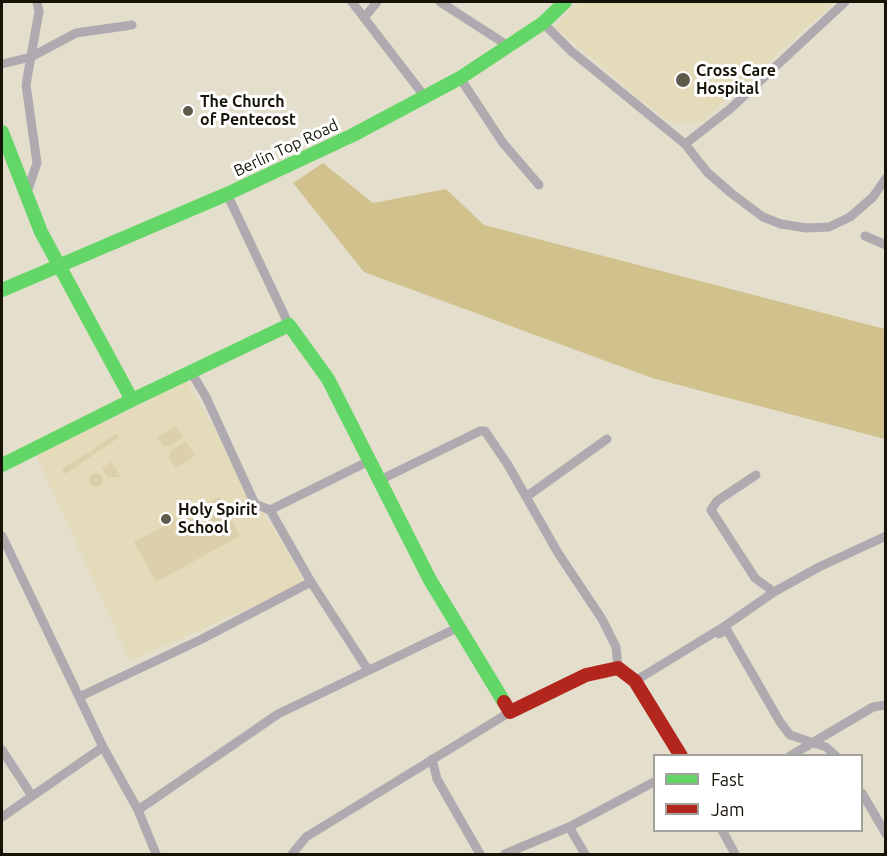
<!DOCTYPE html>
<style>
body{margin:0}
#map{position:relative;width:887px;height:856px;overflow:hidden;background:#e4dfcc;font-family:Ubuntu,sans-serif}
canvas{display:block}
.frame{position:absolute;inset:0;border:3px solid #171307;pointer-events:none}
.legend{position:absolute;left:653px;top:754px;width:210px;height:78px;box-sizing:border-box;background:#fff;border:2px solid #a2a19c;margin:0;padding:8px 10px;list-style:none;font-size:18px;color:#171307}
.legend li{display:flex;align-items:center;gap:12px;height:30px}
.legend b{width:30px;border:2px solid #a2a19c}
</style>
<div id="map">
<canvas width="887" height="856"></canvas>
<div class="frame"></div>
<ul class="legend">
<li><b style="height:8px;background:#63d668"></b>Fast</li>
<li><b style="height:8px;background:#b3261e"></b>Jam</li>
</ul>
</div>
<script>
const g = document.querySelector('canvas').getContext('2d');
g.lineJoin = 'round';
function paint(path, color) { g.fillStyle = color; g.fill(path, 'evenodd'); }
const shape = rows => new Path2D(rows.map(r => 'M' + r).join(''));
function trace(path, color, width, dash) { g.strokeStyle = color; g.lineWidth = width; g.lineCap = dash ? 'butt' : 'round'; g.setLineDash(dash || []); g.stroke(path); }
function drawText(font, color, halo, rows, align = 'center') {
  g.font = font + ' Ubuntu,sans-serif'; g.lineWidth = 6; g.setLineDash([]); g.textBaseline = 'middle'; g.strokeStyle = halo; g.fillStyle = color; for (const [text, x, y, turn = 0] of rows) {
    g.save(); g.translate(x, y); g.rotate((+turn || 0) * Math.PI / 180); g.textAlign = isNaN(turn) ? turn : align; if (halo) g.strokeText(text, 0, 0); g.fillText(text, 0, 0); g.restore();
  }
}
const built = shape([
 [578,2,835,2,703,121,673,124,642,101,555,27],
 [187,382,305,583,130,661,36,455]
]);
const green = shape([
 [176,426,183,437,169,447,163,446,157,438],
 [116,434,118,438,93,455,91,451],
 [186,441,195,456,176,468,169,459,171,451],
 [89,452,92,456,65,474,62,469],
 [111,462,121,477,107,477,102,468],
 '89 480a7 7 0 1 1 14 0a7 7 0 1 1-14 0Z',
 [219,497,240,536,156,582,134,542]
]);
const forest = shape([
 [323,163,373,203,446,189,484,225,885,329,885,439,652,378,364,272,293,183]
]);
const street = shape([
 [352,2,425,97],
 [440,2,507,45],
 [364,18,377,2],
 [543,23,571,51,685,144,730,109,845,2],
 [2,64,31,57,76,33,132,25],
 [460,78,503,143,539,185],
 [685,144,707,172,731,193,763,217,781,224,806,228,829,227,850,217,873,197,886,178],
 [227,194,289,325],
 [26,195,37,163,26,85,39,11,37,2],
 [865,236,886,245],
 [191,372,206,397,255,504,270,510,311,582,368,670],
 [756,475,717,501,711,510,755,578,774,592],
 [380,480,480,431,485,431,508,465,558,553,602,619,616,647,618,668],
 [526,497,607,439],
 [270,510,369,461],
 [2,536,103,747,138,810,156,854],
 [719,634,727,630,780,722,790,735,826,747,836,756],
 [635,681,725,626,774,592,819,567,886,536],
 [79,697,200,640,311,582],
 [2,750,32,796],
 [790,756,873,707,886,705],
 [432,759,437,779,480,854],
 [862,793,886,834],
 [138,810,278,714,459,627],
 [2,817,103,747],
 [569,827,585,854],
 [722,830,735,854],
 [292,854,306,837,510,712],
 [505,854,569,827,654,782]
]);
const fast = shape([
 [2,132,41,232,132,400,2,465],
 [2,290,227,194,353,135,460,78,543,23,565,2],
 [132,400,289,325,328,379,430,580,504,702]
]);
const jam = shape([
 [504,702,510,712,586,675,618,668,635,681,681,756]
]);
const markers = [
 [683,80,8,"#5f5a4c"],
 [188,111,6,"#5f5a4c"],
 [166,519,6,"#5f5a4c"]
];
const poiNames = [
 ["Cross Care",696,71],
 ["Hospital",696,89],
 ["The Church",200,102],
 ["of Pentecost",200,120],
 ["Holy Spirit",178,510],
 ["School",178,528]
];
const streetNames = [
 ["Berlin Top Road",286,148,-25]
];
paint(built, '#e4dbbb');
paint(green, '#dbd0a9');
paint(forest, '#d0c18d');
trace(street, '#afaab0', 9);
trace(fast, '#63d668', 14);
trace(jam, '#b3261e', 14);
for (const [x, y, r, color] of markers) { const dot = new Path2D(); dot.arc(x, y, r, 0, 2 * Math.PI); g.fillStyle = color; g.fill(dot); trace(dot, '#fff', 2); }
drawText('bold 16px', '#171307', '#fff', poiNames, 'left');
drawText('16px', '#171307', '#fff', streetNames);
</script>
